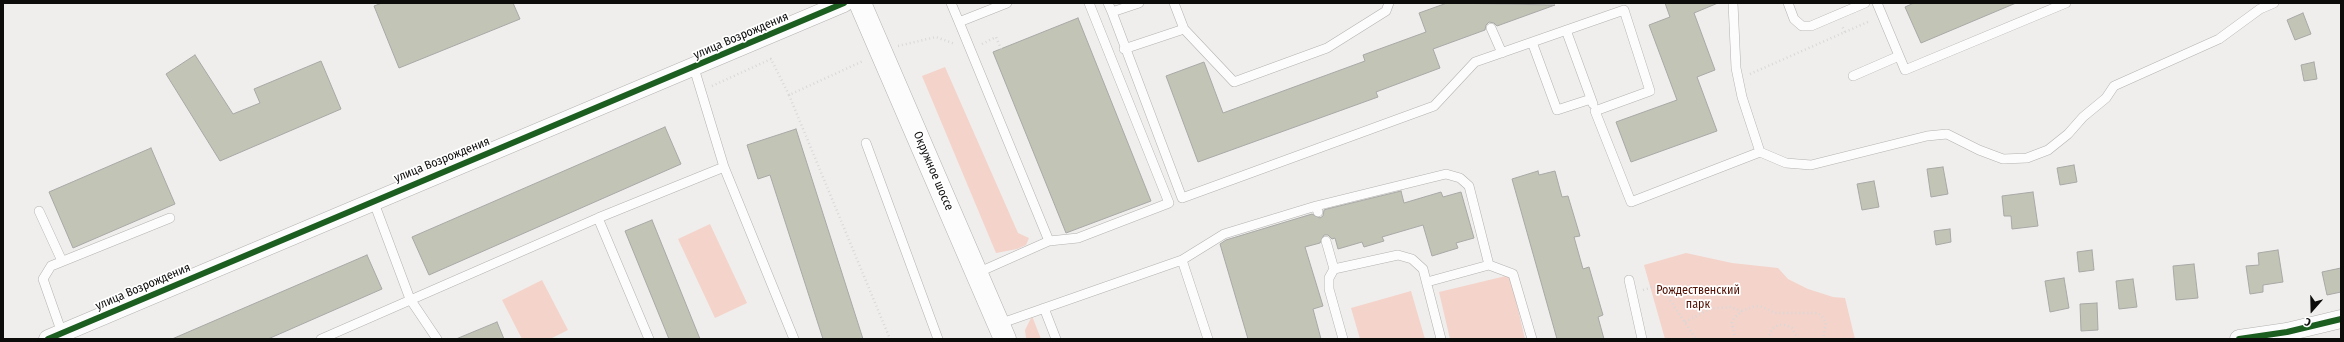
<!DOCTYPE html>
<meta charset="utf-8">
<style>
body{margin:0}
#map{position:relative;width:2344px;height:342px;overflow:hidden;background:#efeeec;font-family:"Fira Sans Condensed",sans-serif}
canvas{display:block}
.frame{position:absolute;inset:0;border:4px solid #0c0c0b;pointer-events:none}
.north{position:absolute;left:2292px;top:290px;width:40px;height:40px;-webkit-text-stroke:3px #fff;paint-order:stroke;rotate:200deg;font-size:11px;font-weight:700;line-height:16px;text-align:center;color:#0c0c0b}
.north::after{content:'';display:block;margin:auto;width:14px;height:18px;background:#0c0c0b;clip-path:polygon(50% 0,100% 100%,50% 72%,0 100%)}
</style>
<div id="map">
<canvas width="2344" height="342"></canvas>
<div class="frame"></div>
<div class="north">С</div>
</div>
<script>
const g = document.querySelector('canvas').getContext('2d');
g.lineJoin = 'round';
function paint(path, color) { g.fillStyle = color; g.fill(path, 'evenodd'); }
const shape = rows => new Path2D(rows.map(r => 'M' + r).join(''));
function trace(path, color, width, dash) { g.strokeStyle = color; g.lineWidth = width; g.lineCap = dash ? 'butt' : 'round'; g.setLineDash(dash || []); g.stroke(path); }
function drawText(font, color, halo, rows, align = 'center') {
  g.font = font + ' "Fira Sans Condensed",sans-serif'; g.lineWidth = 3.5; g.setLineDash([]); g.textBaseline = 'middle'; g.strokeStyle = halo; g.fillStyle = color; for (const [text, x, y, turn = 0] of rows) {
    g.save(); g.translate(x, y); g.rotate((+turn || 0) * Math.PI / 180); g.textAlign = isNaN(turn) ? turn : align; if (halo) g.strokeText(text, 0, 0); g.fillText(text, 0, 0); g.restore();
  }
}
const green = shape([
 [945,67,1018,233,1029,238,1026,245,1017,249,996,253,922,76],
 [710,224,747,303,715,318,678,239],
 [1686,253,1732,263,1778,268,1788,279,1808,289,1833,297,1845,298,1855,339,1665,339,1644,265],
 [1510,275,1525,339,1450,339,1439,292],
 [542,280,568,330,550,339,522,339,502,300],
 [1411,291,1425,339,1360,339,1351,308],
 [1032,316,1041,339,1026,338,1025,330]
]);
const building = shape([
 [382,3,513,3,520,19,399,68,374,6,382,3],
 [1447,3,1555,5,1497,26,1494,23,1489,22,1486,25,1485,30,1433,49,1440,68,1376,92,1378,97,1198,162,1166,76,1204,62,1223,113,1365,61,1363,55,1426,32,1419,13,1447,3],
 [1665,3,1718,3,1694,13,1715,70,1697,77,1717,131,1631,162,1616,122,1677,100,1649,25,1670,17,1665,3],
 [1914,3,2016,3,1921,43,1905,7,1914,3],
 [2303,13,2311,34,2295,40,2287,20,2303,13],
 [1078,18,1151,201,1066,233,993,52,1078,18],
 [195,55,233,114,260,103,254,89,321,61,341,109,220,161,166,74,195,55],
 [2314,62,2317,79,2304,81,2301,65,2314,62],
 [665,127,681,164,429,275,412,237,665,127],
 [796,129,863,339,823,339,770,175,758,179,747,145,796,129],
 [151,148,175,204,73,248,49,192,151,148],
 [2074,165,2077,182,2060,185,2057,168,2074,165],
 [1943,167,1948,194,1931,197,1927,169,1943,167],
 [1538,171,1539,175,1555,171,1562,197,1568,196,1580,236,1574,237,1583,269,1589,267,1603,315,1598,317,1604,339,1557,339,1512,179,1538,171],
 [1874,181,1879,207,1862,210,1857,184,1874,181],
 [1401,191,1404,203,1441,192,1443,197,1461,192,1474,238,1456,243,1458,248,1432,256,1423,225,1382,237,1384,241,1364,247,1362,242,1338,249,1335,238,1332,239,1328,235,1324,235,1320,243,1305,247,1323,306,1313,309,1321,339,1248,339,1220,244,1226,240,1312,214,1320,218,1323,216,1324,210,1327,209,1401,191],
 [2033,192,2038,226,2012,229,2011,216,2004,216,2002,196,2033,192],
 [652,220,700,339,669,339,625,231,652,220],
 [1950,229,1951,242,1936,245,1934,231,1950,229],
 [2092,250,2094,270,2079,272,2077,252,2092,250],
 [2278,250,2283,282,2263,285,2263,292,2250,294,2246,266,2259,265,2258,253,2278,250],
 [367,255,382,289,268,339,172,339,367,255],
 [2194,264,2198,298,2176,300,2173,266,2194,264],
 [2341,268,2341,292,2327,295,2322,272,2341,268],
 [2064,278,2069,308,2050,312,2045,281,2064,278],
 [2133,279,2137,307,2119,309,2116,281,2133,279],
 [2097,303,2098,330,2081,331,2080,304,2097,303],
 [497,322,504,339,456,339,497,322]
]);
const path = shape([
 [1845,32,1870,21],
 [982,44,996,37,1001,49],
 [898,46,936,37,955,44],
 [1750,74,1845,32,1842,26],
 [712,86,771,59,789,95,863,61],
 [789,95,890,339],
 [1643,290,1660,285,1696,339],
 [1685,322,1709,309,1730,307,1742,311],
 [1735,339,1732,323,1734,318,1742,311,1755,306,1763,307,1775,313,1817,313,1821,315,1826,323,1823,339],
 [1768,339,1772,329,1778,325,1785,325,1792,328,1798,339]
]);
const lane = shape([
 [951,3,959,22],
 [1108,3,1112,12,1139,3],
 [1174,3,1184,29],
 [1733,3,1736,68,1742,97,1760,152],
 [1788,3,1794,19,1802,26,1811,26,1865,3],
 [1877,3,1905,70,2066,3],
 [1112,12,1182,198,1434,106,1475,62,1624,10,1650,91,1595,111,1631,202,1760,152,1786,163,1811,165,1927,136,1947,134,1979,150,2003,159,2027,158,2048,150,2068,134,2083,117,2106,98,2114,86,2219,39,2260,9,2274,3],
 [1491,28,1502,53],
 [1566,30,1593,104],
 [1532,42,1557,110,1591,99],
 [1124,49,1184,29,1234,82,1327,48,1386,11,1389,3],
 [694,68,724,167,794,339],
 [1853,76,1899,56],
 [866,143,938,339],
 [373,200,410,299,437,339],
 [1316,206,1446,174,1460,178,1469,186,1489,265],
 [39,211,62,261],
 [598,218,649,339],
 [1049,241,1078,238,1169,203,1089,3],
 [1326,241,1334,269],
 [1182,260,1224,234,1316,206,1318,212],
 [977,273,1049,241,959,22,1007,3],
 [1629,280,1642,339],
 [1427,282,1489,265,1513,274,1532,339],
 [1044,308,1056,339],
 [999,324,1182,260,1208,339],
 [63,336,43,279,51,266,170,218],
 [321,339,598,218,724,167],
 [1343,339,1329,289,1329,278,1334,269,1398,255,1412,259,1423,269,1441,339]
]);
const street = shape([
 [48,339,844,3],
 [2239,339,2287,332,2341,319]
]);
const primary = shape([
 [860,3,1005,339]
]);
const cycleway = shape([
 [48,339,844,3],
 [2239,339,2287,332,2341,319]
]);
const streetNames = [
 ["улица Возрождения",741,36,-23],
 ["улица Возрождения",442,160,-22],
 ["Окружное шоссе",933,171,67],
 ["улица Возрождения",143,287,-23]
];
const parkNames = [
 ["Рождественский",1698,291],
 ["парк",1698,305]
];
paint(green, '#f4d3ca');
paint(building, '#c2c4b6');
trace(building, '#a8a8a6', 1);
trace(lane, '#b2b2b0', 10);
trace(street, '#b2b2b0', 19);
trace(primary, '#b2b2b0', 23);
trace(path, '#d8d8d8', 2.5, [1, 3]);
trace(lane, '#fdfcfc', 9);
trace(street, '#fdfcfc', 18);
trace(primary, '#fdfcfc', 22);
trace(cycleway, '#1b5e20', 6);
drawText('12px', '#0c0c0b', '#fff', streetNames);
drawText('12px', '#511103', '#fff', parkNames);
</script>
